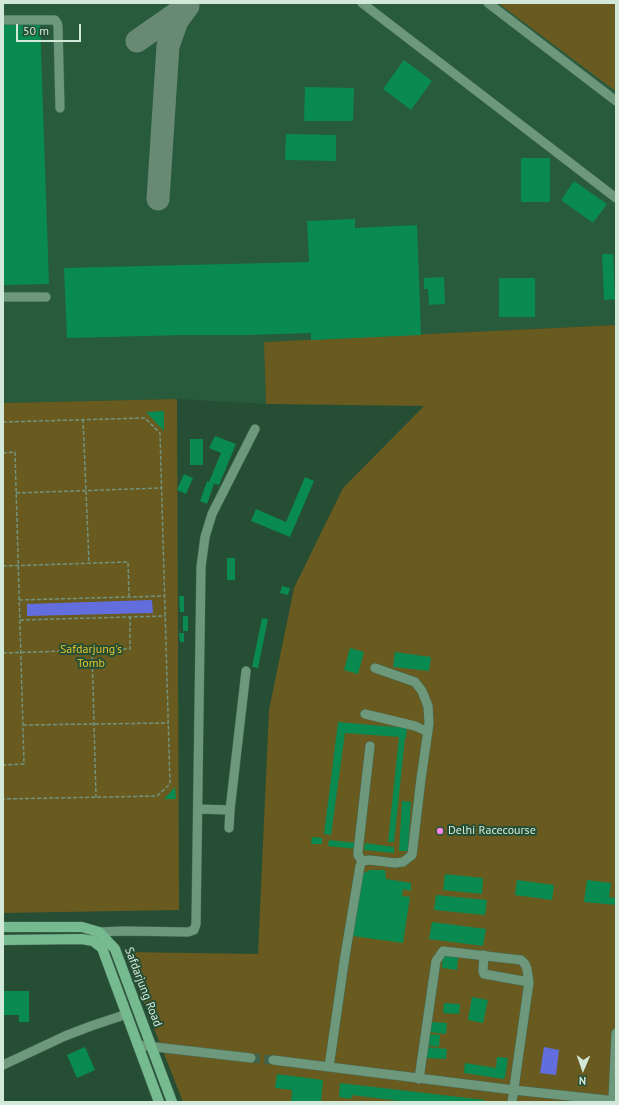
<!DOCTYPE html>
<style>
body{margin:0}
#map{position:relative;width:619px;height:1105px;overflow:hidden;background:#254e35;font-family:"PT Sans",sans-serif}
canvas{display:block}
.frame{position:absolute;inset:0;border:4px solid #d2e8d9;pointer-events:none}
.north{position:absolute;left:563px;top:1049px;width:40px;height:40px;-webkit-text-stroke:3px #254e35;paint-order:stroke;rotate:182deg;font-size:11px;font-weight:700;line-height:16px;text-align:center;color:#d2e8d9}
.north::after{content:'';display:block;margin:auto;width:14px;height:18px;background:#d2e8d9;clip-path:polygon(50% 0,100% 100%,50% 72%,0 100%)}
.scale{position:absolute;left:16px;top:24px;width:65px;height:18px;box-sizing:border-box;border:2px solid #d2e8d9;border-top:0;padding-left:5px;font-size:12px;line-height:14px;white-space:nowrap;color:#d2e8d9;-webkit-text-stroke:3px #254e35;paint-order:stroke}
</style>
<div id="map">
<canvas width="619" height="1105"></canvas>
<div class="frame"></div>
<div class="north">N</div>
<div class="scale">50 m</div>
</div>
<script>
const g = document.querySelector('canvas').getContext('2d');
g.lineJoin = 'round';
function paint(path, color) { g.fillStyle = color; g.fill(path, 'evenodd'); }
const shape = rows => new Path2D(rows.map(r => 'M' + r).join(''));
function trace(path, color, width, dash) { g.strokeStyle = color; g.lineWidth = width; g.lineCap = dash ? 'butt' : 'round'; g.setLineDash(dash || []); g.stroke(path); }
function drawText(font, color, halo, rows, align = 'center') {
  g.font = font + ' "PT Sans",sans-serif'; g.lineWidth = 4; g.setLineDash([]); g.textBaseline = 'middle'; g.strokeStyle = halo; g.fillStyle = color; for (const [text, x, y, turn = 0] of rows) {
    g.save(); g.translate(x, y); g.rotate((+turn || 0) * Math.PI / 180); g.textAlign = isNaN(turn) ? turn : align; if (halo) g.strokeText(text, 0, 0); g.fillText(text, 0, 0); g.restore();
  }
}
const built = shape([
 [3,3,616,3,616,325,265,342,266,404,177,399,3,403]
]);
const green = shape([
 [498,3,616,3,616,91,610,87],
 [616,325,616,1102,183,1102,124,952,258,954,269,710,294,588,343,488,424,406,266,404,264,342],
 [177,399,179,910,3,913,3,403]
]);
const water = shape([
 [152,600,153,613,27,616,27,604],
 [544,1047,559,1050,556,1075,540,1073]
]);
const taxiway = shape([
 [137,41,183,9],
 [158,199,168,46,177,21,188,6]
]);
const building = shape([
 [40,20,49,284,3,285,3,22],
 [404,60,432,81,411,110,383,89],
 [305,87,354,88,353,121,304,121],
 [286,134,336,135,336,161,285,160],
 [521,158,550,158,550,202,521,202],
 [574,181,607,204,593,223,561,200],
 [355,219,355,228,417,225,421,335,311,340,311,333,249,335,185,335,67,338,64,268,309,262,307,221],
 [602,254,613,254,615,299,604,300],
 [444,277,445,304,429,305,428,289,424,289,424,278],
 [499,278,535,278,535,317,499,317],
 [164,411,164,431,146,412],
 [215,436,236,444,219,485,209,482,221,453,209,448],
 [190,439,203,439,203,465,190,465],
 [184,474,193,478,186,494,177,490],
 [305,477,314,481,290,537,251,521,256,509,286,522],
 [207,481,214,484,207,504,200,501],
 [227,558,235,558,235,580,227,580],
 [282,586,290,588,288,595,280,593],
 [179,596,184,596,184,612,180,612],
 [183,616,188,616,188,631,183,631],
 [262,618,268,619,258,668,252,667],
 [179,633,184,633,184,642,180,642],
 [350,648,364,652,358,674,344,670],
 [395,652,431,657,429,671,393,667],
 [338,722,407,728,406,738,405,738,394,842,388,842,399,737,345,733,331,835,324,834],
 [175,787,176,799,164,799],
 [402,801,411,802,408,851,399,851],
 [312,837,322,838,322,844,311,844],
 [329,840,357,843,357,849,328,846],
 [365,843,394,847,394,853,364,850],
 [370,870,385,870,386,879,411,883,411,891,403,889,402,896,410,897,403,943,353,936,360,875],
 [445,874,483,878,482,894,443,890],
 [517,880,554,885,552,900,515,895],
 [587,880,611,883,609,897,616,898,616,905,584,902],
 [436,895,487,900,485,915,434,910],
 [432,922,486,929,483,946,429,939],
 [443,955,458,957,457,970,442,968],
 [3,991,29,991,29,1022,19,1022,19,1015,3,1015],
 [472,997,488,1000,483,1023,468,1020],
 [444,1003,460,1004,459,1014,443,1013],
 [431,1022,447,1023,446,1034,430,1032],
 [427,1034,440,1035,439,1047,426,1045],
 [85,1047,95,1070,77,1078,67,1055],
 [426,1047,447,1049,446,1059,425,1058],
 [497,1057,508,1058,505,1078,504,1077,504,1079,464,1073,465,1063,496,1068],
 [277,1074,323,1080,321,1102,291,1102,292,1090,275,1088],
 [340,1083,485,1100,484,1102,407,1102,352,1095,351,1099,339,1097]
]);
const minorTunnel = shape([
 [251,1058,273,1060]
]);
const path = shape([
 [83,419,89,563],
 [3,422,145,418,160,433,170,784,157,796,3,799],
 [3,453,15,452,24,764,3,765],
 [16,493,161,488],
 [3,566,128,562,129,597],
 [19,600,164,596],
 [20,620,165,616],
 [92,650,96,797],
 [3,653,130,649,130,617],
 [23,725,168,723]
]);
const minor = shape([
 [362,3,616,198],
 [488,3,616,101],
 [3,20,55,20,57,23,58,26,60,108],
 [3,297,46,297],
 [365,714,415,726,428,732],
 [198,809,230,810,246,671],
 [229,828,230,810],
 [362,861,358,855,358,852,370,746],
 [95,934,99,932,124,931,188,932,194,930,196,924,201,567,205,537,212,514,255,429],
 [484,955,483,971,484,974,529,982],
 [138,1045,251,1058],
 [273,1060,514,1090,616,1101],
 [3,1065,65,1036,91,1026,127,1014],
 [329,1067,345,956,360,866,362,861,370,860,395,863,403,862,412,855,421,779,429,723,428,706,422,691,415,682,375,668],
 [419,1079,436,961,443,951,521,960,525,964,527,969,529,982,512,1102],
 [613,1100,616,1033]
]);
const major = shape([
 [3,927,82,927,99,932,115,949,172,1102],
 [3,940,82,939,93,941,102,948,159,1102]
]);
const markers = [
 [440,831,4,"#fc86e4"]
];
const parkNames = [
 ["Safdarjung's",91,650],
 ["Tomb",91,664]
];
const poiNames = [
 ["Delhi Racecourse",448,831]
];
const streetNames = [
 ["Safdarjung Road",143,987,69]
];
paint(built, '#285a3c');
paint(green, '#695a1f');
paint(water, '#626ede');
trace(taxiway, '#688a74', 23);
paint(building, '#098a50');
trace(minorTunnel, '#3f654e', 9, [9, 4.5]);
trace(minor, '#456a55', 10);
trace(major, '#456a55', 11);
trace(path, '#72937e', 1.5, [4, 2]);
trace(minor, '#6d987b', 9);
trace(major, '#76bb8f', 10);
for (const [x, y, r, color] of markers) { const dot = new Path2D(); dot.arc(x, y, r, 0, 2 * Math.PI); g.fillStyle = color; g.fill(dot); trace(dot, '#254e35', 1.5); }
drawText('12px', '#e5c32c', '#254e35', parkNames);
drawText('12px', '#d2e8d9', '#254e35', poiNames, 'left');
drawText('12px', '#d2e8d9', '#254e35', streetNames);
</script>
